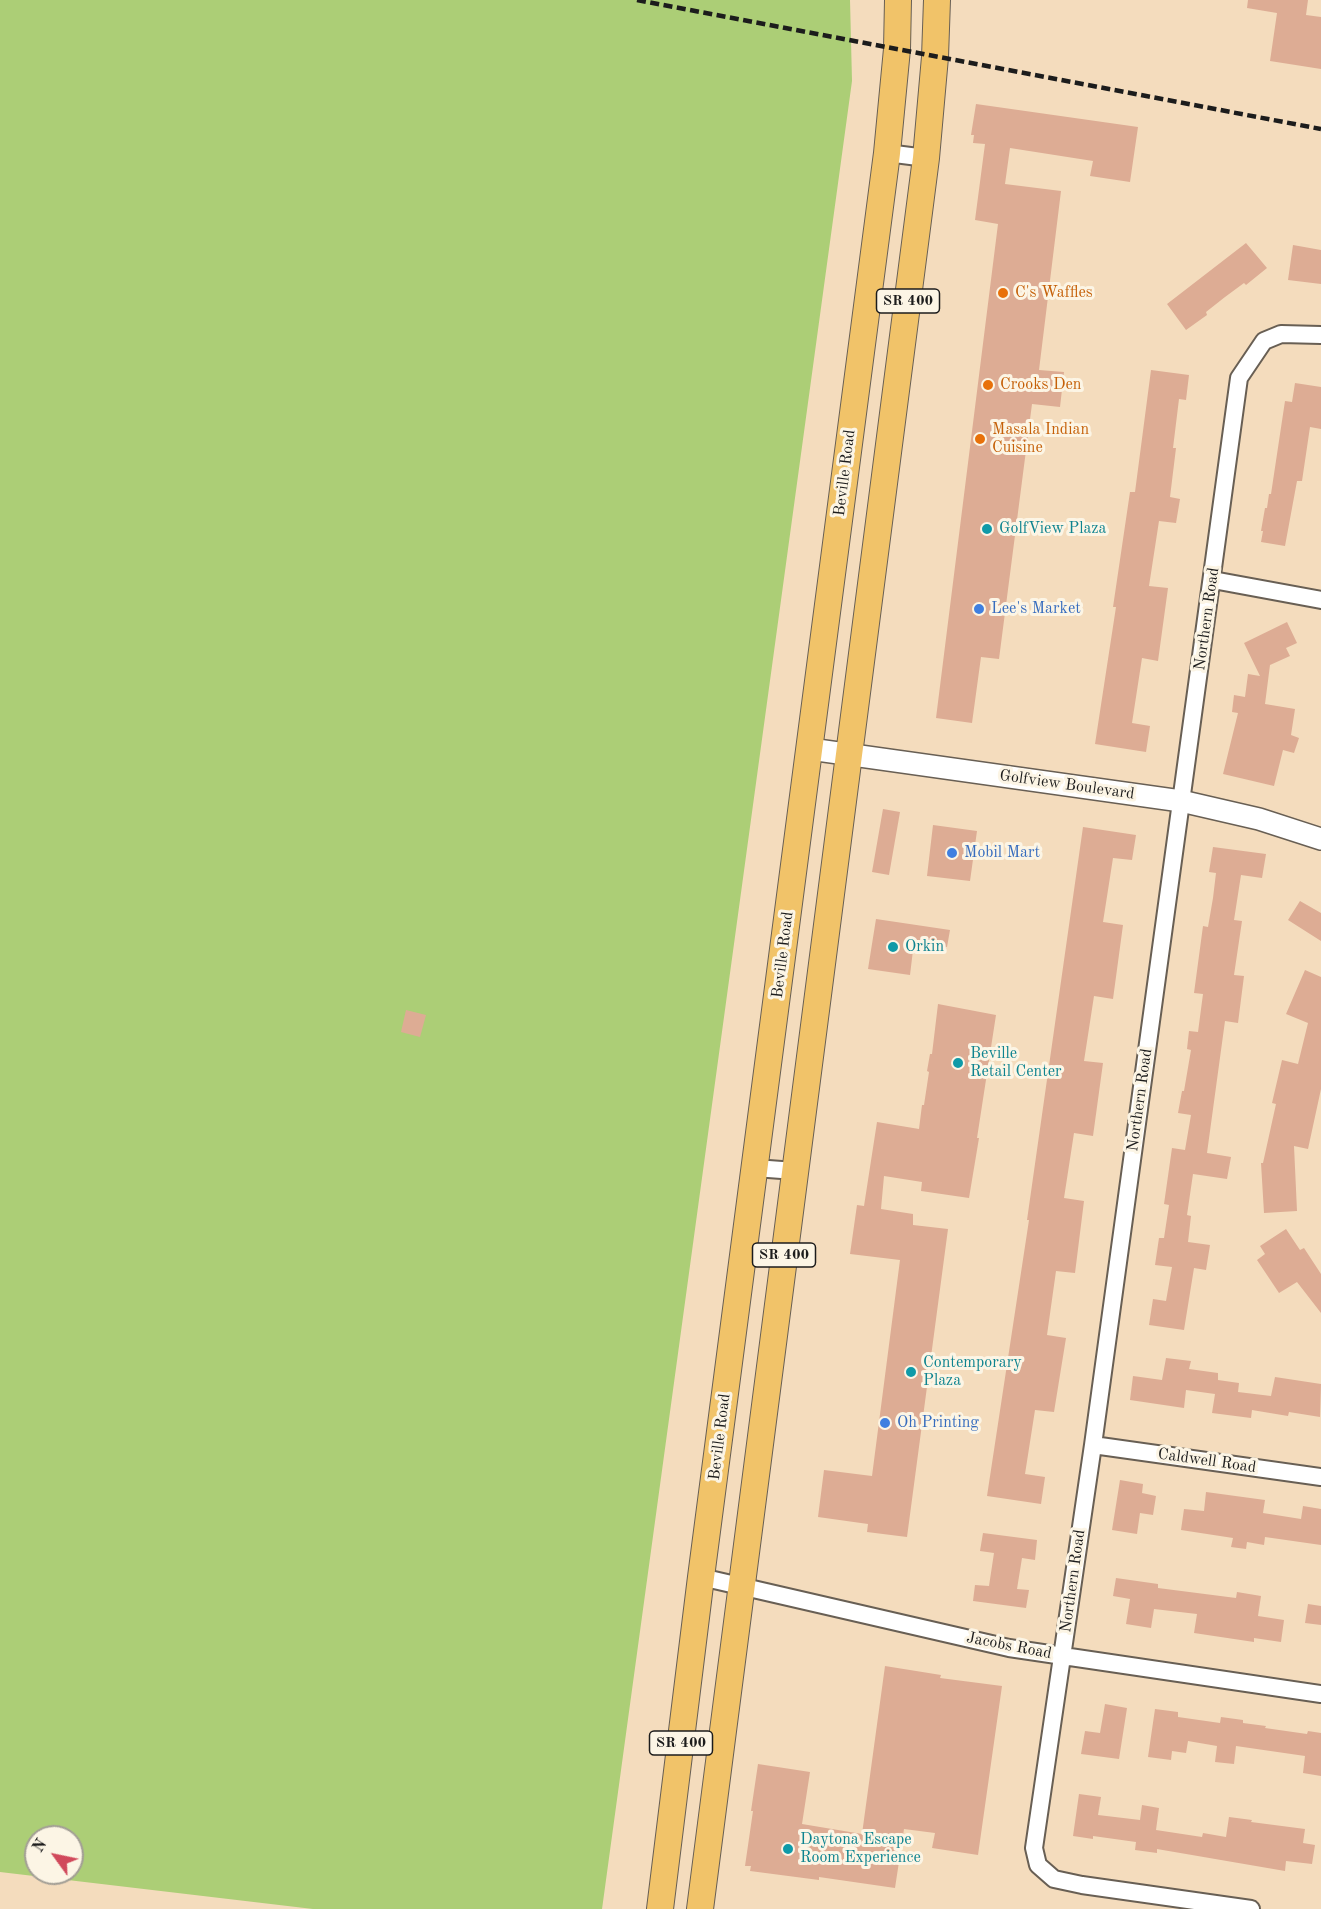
<!DOCTYPE html>
<style>
body{margin:0}
#map{position:relative;width:1321px;height:1909px;overflow:hidden;background:#f4dcbd;font-family:"Old Standard TT",serif}
canvas{display:block}
.north{position:absolute;left:24px;top:1825px;width:60px;height:60px;box-sizing:border-box;background:#fcf5e5;border:2px solid #a29e95;border-radius:50%;rotate:303deg;font-size:16px;font-weight:700;line-height:24px;text-align:center;color:#1c1c1c}
.north::after{content:'';display:block;margin:auto;width:21px;height:27px;background:#d1495b;clip-path:polygon(50% 0,100% 100%,50% 72%,0 100%)}
</style>
<div id="map">
<canvas width="1321" height="1909"></canvas>
<div class="north">N</div>
</div>
<script>
const g = document.querySelector('canvas').getContext('2d');
g.lineJoin = 'round';
function paint(path, color) { g.fillStyle = color; g.fill(path, 'evenodd'); }
const shape = rows => new Path2D(rows.map(r => 'M' + r).join(''));
function trace(path, color, width, dash) { g.strokeStyle = color; g.lineWidth = width; g.lineCap = dash ? 'butt' : 'round'; g.setLineDash(dash || []); g.stroke(path); }
function drawText(font, color, halo, rows, align = 'center') {
  g.font = font + ' "Old Standard TT",serif'; g.lineWidth = 6; g.setLineDash([]); g.textBaseline = 'middle'; g.strokeStyle = halo; g.fillStyle = color; for (const [text, x, y, turn = 0] of rows) {
    g.save(); g.translate(x, y); g.rotate((+turn || 0) * Math.PI / 180); g.textAlign = isNaN(turn) ? turn : align; if (halo) g.strokeText(text, 0, 0); g.fillText(text, 0, 0); g.restore();
  }
}
const green = shape([
 [0,0,850,0,852,81,602,1909,313,1909,0,1872],
 [36,1837,72,1837,72,1873,36,1873]
]);
const building = shape([
 [1248,0,1308,0,1306,15,1321,17,1321,69,1270,61,1277,13,1247,8],
 [976,104,1138,127,1130,182,1090,176,1093,161,1010,148,1005,184,1061,191,1039,370,1064,372,1060,407,1032,404,999,659,981,657,972,723,936,718,998,224,975,220,985,144,973,143,974,135,971,135],
 [1246,243,1267,268,1246,285,1244,283,1225,297,1206,312,1207,315,1186,330,1167,304],
 [1293,245,1321,250,1321,284,1288,280],
 [1151,370,1189,375,1186,400,1179,399,1173,448,1176,448,1170,497,1180,499,1176,523,1159,521,1149,586,1168,588,1158,661,1142,658,1132,723,1150,726,1146,752,1095,744,1116,607,1113,607,1130,492,1135,492],
 [1295,383,1321,387,1321,429,1310,427,1302,481,1297,481,1285,546,1261,542,1263,531,1261,531,1265,508,1267,508,1269,494,1271,494,1285,401,1292,402],
 [1287,622,1297,643,1286,648,1290,656,1270,665,1265,704,1295,709,1291,735,1299,738,1294,753,1283,750,1274,786,1223,774,1238,713,1232,712,1234,695,1245,697,1248,674,1260,676,1244,643],
 [883,809,900,812,889,875,872,872],
 [933,825,977,831,970,881,927,876],
 [1083,827,1136,835,1132,860,1113,858,1103,922,1123,925,1113,999,1094,996,1084,1061,1103,1063,1093,1136,1074,1133,1064,1198,1084,1201,1075,1273,1056,1271,1047,1335,1066,1338,1054,1412,1035,1410,1025,1474,1045,1477,1041,1504,987,1496,1029,1220,1027,1220],
 [1213,847,1266,854,1262,878,1241,875,1234,920,1242,921,1234,975,1244,976,1238,1023,1225,1021,1207,1153,1231,1157,1227,1179,1193,1174,1187,1215,1191,1216,1188,1242,1210,1245,1206,1270,1194,1268,1184,1330,1149,1325,1153,1299,1166,1301,1172,1267,1155,1265,1159,1238,1164,1238,1169,1205,1164,1204,1172,1148,1185,1150,1191,1115,1178,1113,1182,1091,1184,1091,1191,1050,1187,1049,1189,1031,1198,1032,1203,994,1194,993,1203,926,1208,927,1213,898,1216,873,1209,872],
 [1300,901,1321,913,1321,941,1288,920],
 [876,919,950,930,947,947,914,942,910,975,868,969],
 [1305,970,1321,977,1321,1089,1308,1149,1294,1146,1297,1211,1264,1213,1261,1163,1263,1163,1276,1104,1272,1103,1282,1060,1298,1064,1308,1023,1286,1014],
 [938,1004,996,1015,977,1138,979,1138,969,1198,921,1191,922,1182,884,1176,881,1209,913,1214,913,1225,948,1229,907,1537,867,1532,868,1524,818,1517,824,1470,872,1476,900,1260,850,1254,857,1205,864,1206,877,1122,919,1129,922,1105,924,1105,929,1072,927,1071,930,1054,932,1054],
 [406,1010,426,1015,420,1037,401,1032],
 [1286,1229,1300,1250,1304,1248,1321,1274,1321,1313,1297,1282,1279,1293,1257,1260,1265,1254,1260,1246],
 [1166,1358,1191,1361,1189,1369,1218,1373,1218,1380,1239,1383,1238,1392,1271,1396,1275,1377,1321,1384,1320,1417,1289,1412,1288,1416,1252,1410,1251,1418,1212,1413,1215,1394,1186,1390,1184,1408,1130,1400,1133,1376,1162,1380],
 [1120,1480,1143,1484,1142,1493,1156,1496,1153,1515,1140,1513,1137,1534,1112,1530],
 [1206,1492,1265,1500,1263,1513,1301,1519,1303,1506,1321,1509,1321,1545,1265,1537,1264,1545,1247,1542,1246,1549,1231,1547,1233,1538,1181,1530,1184,1509,1204,1511],
 [983,1533,1037,1540,1035,1560,1022,1558,1017,1589,1029,1590,1026,1608,973,1601,975,1585,989,1586,994,1553,980,1551],
 [1116,1578,1158,1584,1158,1588,1236,1598,1237,1592,1261,1596,1258,1616,1284,1620,1281,1642,1254,1638,1254,1642,1194,1633,1197,1614,1154,1609,1151,1628,1126,1624,1130,1599,1113,1596],
 [1308,1604,1321,1606,1321,1625,1305,1623],
 [885,1666,941,1675,940,1678,1002,1686,978,1855,932,1848,935,1833,904,1829,895,1888,819,1877,819,1880,750,1871,751,1866,745,1866,753,1811,751,1811,758,1764,810,1772,802,1824,862,1834],
 [1105,1704,1127,1708,1119,1759,1081,1754,1085,1731,1100,1733],
 [1155,1709,1178,1712,1178,1717,1220,1723,1221,1717,1243,1720,1243,1723,1266,1726,1265,1728,1307,1734,1308,1731,1321,1733,1321,1776,1303,1773,1305,1756,1236,1746,1234,1764,1215,1762,1217,1746,1188,1741,1186,1753,1172,1751,1171,1760,1148,1757],
 [1079,1794,1101,1797,1098,1815,1140,1820,1142,1805,1159,1808,1156,1830,1202,1837,1203,1833,1226,1837,1229,1817,1252,1820,1251,1822,1305,1829,1303,1843,1315,1845,1312,1864,1286,1861,1285,1871,1157,1849,1157,1853,1135,1850,1136,1842,1093,1836,1093,1839,1073,1836]
]);
const minor = shape([
 [887,153,926,158],
 [1213,580,1321,600],
 [755,1168,795,1171],
 [1093,1445,1321,1477],
 [701,1577,1009,1648,1321,1694],
 [1251,1909,1082,1885,1054,1879,1038,1865,1034,1848,1093,1445,1239,378,1264,341,1281,334,1321,335]
]);
const tertiary = shape([
 [810,749,1181,801,1259,819,1321,839]
]);
const primary = shape([
 [660,1909,701,1577,887,153,897,49,898,0],
 [700,1909,926,158,935,57,937,0]
]);
const rail = shape([
 [637,0,1321,129]
]);
const markers = [
 [1003,293,6,"#e8710a"],
 [988,385,6,"#e8710a"],
 [980,439,6,"#e8710a"],
 [987,529,6,"#0f9aa8"],
 [979,609,6,"#3f7fe0"],
 [952,853,6,"#3f7fe0"],
 [893,947,6,"#0f9aa8"],
 [958,1063,6,"#0f9aa8"],
 [911,1372,6,"#0f9aa8"],
 [885,1423,6,"#3f7fe0"],
 [788,1849,6,"#0f9aa8"]
];
const shields = [
 [908,301,63],
 [784,1255,63],
 [681,1743,63]
];
const shieldNames = [
 ["SR 400",908,301],
 ["SR 400",784,1255],
 ["SR 400",681,1743]
];
const foodNames = [
 ["C's Waffles",1015,293],
 ["Crooks Den",1000,385],
 ["Masala Indian",992,430],
 ["Cuisine",992,448]
];
const streetNames = [
 ["Beville Road",845,473,-83],
 ["Northern Road",1207,619,-82],
 ["Golfview Boulevard",1067,785,8],
 ["Beville Road",783,955,-83],
 ["Northern Road",1140,1100,-82],
 ["Beville Road",720,1437,-83],
 ["Caldwell Road",1207,1461,8],
 ["Northern Road",1073,1581,-82],
 ["Jacobs Road",1009,1646,11]
];
const cultureNames = [
 ["GolfView Plaza",999,529],
 ["Orkin",905,947],
 ["Beville",970,1054],
 ["Retail Center",970,1072],
 ["Contemporary",923,1363],
 ["Plaza",923,1381],
 ["Daytona Escape",800,1840],
 ["Room Experience",800,1858]
];
const shopNames = [
 ["Lee's Market",991,609],
 ["Mobil Mart",964,853],
 ["Oh Printing",897,1423]
];
paint(green, '#acce76');
paint(building, '#ddac94');
trace(minor, '#685f54', 20);
trace(tertiary, '#685f54', 24);
trace(primary, '#685f54', 28);
trace(minor, '#fff', 16);
trace(tertiary, '#fff', 21);
trace(primary, '#f1c369', 26);
trace(rail, '#1c1c1c', 4.5, [9, 4.5]);
for (const [x, y, r, color] of markers) { const dot = new Path2D(); dot.arc(x, y, r, 0, 2 * Math.PI); g.fillStyle = color; g.fill(dot); trace(dot, '#fcf5e5', 2); }
for (const [x, y, w] of shields) { const box = new Path2D(); box.roundRect(x - w / 2, y - 12, w, 24, 4.5); g.fillStyle = '#fcf5e5'; g.fill(box); trace(box, '#1c1c1c', 1.5); }
drawText('bold 15px', '#1c1c1c', null, shieldNames);
drawText('16px', '#c56008', '#fcf5e5', foodNames, 'left');
drawText('16px', '#1c1c1c', '#fcf5e5', streetNames);
drawText('16px', '#0d838f', '#fcf5e5', cultureNames, 'left');
drawText('16px', '#366cbe', '#fcf5e5', shopNames, 'left');
</script>
